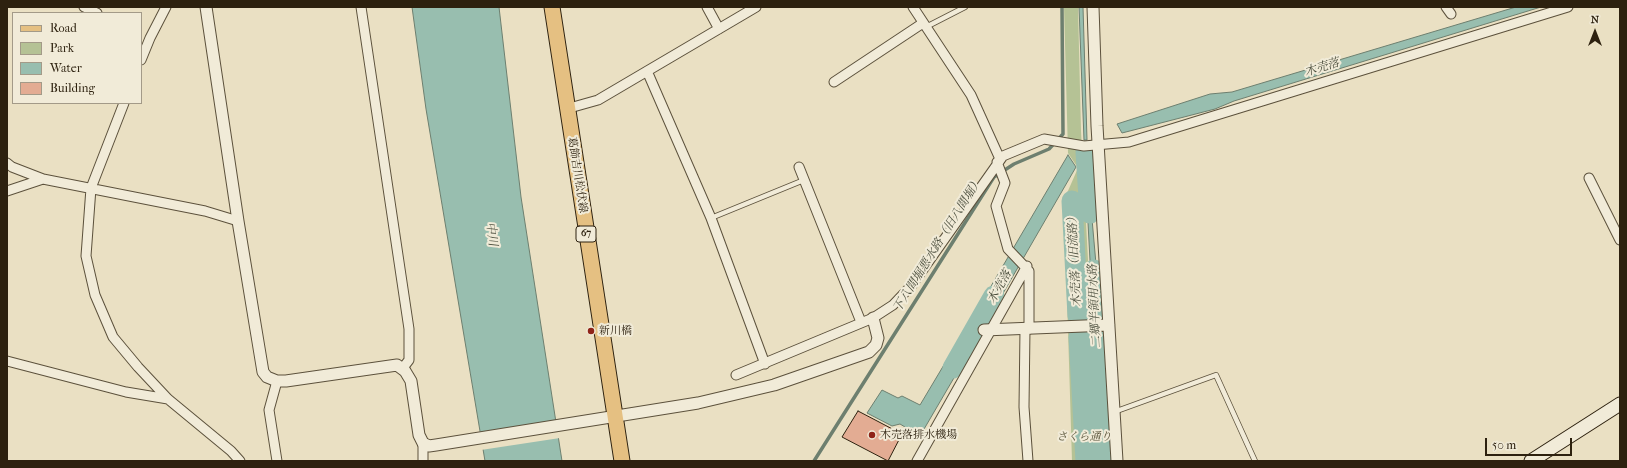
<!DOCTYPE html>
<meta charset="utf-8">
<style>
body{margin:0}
#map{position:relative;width:1627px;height:468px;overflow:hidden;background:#eae0c3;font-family:"IM FELL French Canon",serif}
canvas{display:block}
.frame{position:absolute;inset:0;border:8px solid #2d210f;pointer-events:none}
.legend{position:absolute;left:12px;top:12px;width:130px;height:92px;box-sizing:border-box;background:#f1ebd8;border:1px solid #a39a88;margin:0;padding:5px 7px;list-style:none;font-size:12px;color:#2d210f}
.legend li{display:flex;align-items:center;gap:8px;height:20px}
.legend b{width:20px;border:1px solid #a39a88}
.north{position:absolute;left:1575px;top:12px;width:40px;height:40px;-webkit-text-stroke:3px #f1ebd8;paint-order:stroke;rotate:0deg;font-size:11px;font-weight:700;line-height:16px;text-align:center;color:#2d210f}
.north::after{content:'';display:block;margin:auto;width:14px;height:18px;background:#2d210f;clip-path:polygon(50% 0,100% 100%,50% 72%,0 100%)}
.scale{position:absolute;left:1485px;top:438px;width:87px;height:18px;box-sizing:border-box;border:2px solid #2d210f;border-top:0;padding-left:5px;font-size:12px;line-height:14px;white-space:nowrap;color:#2d210f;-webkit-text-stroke:3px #f1ebd8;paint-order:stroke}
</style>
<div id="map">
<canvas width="1627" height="468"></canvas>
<div class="frame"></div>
<ul class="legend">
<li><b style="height:5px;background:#e5c082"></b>Road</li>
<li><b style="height:11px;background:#b5c295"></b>Park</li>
<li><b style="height:11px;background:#98beaf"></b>Water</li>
<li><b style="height:11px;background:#e3ac93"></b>Building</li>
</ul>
<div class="north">N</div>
<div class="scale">50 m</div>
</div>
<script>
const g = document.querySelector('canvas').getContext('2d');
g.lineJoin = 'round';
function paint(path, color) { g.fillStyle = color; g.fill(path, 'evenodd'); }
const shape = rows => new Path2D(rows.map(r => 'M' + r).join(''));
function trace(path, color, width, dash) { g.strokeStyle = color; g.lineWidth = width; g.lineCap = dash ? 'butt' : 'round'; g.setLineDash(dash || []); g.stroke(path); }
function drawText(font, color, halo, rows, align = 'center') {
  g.font = font + ' "IM FELL French Canon","Noto Serif JP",serif'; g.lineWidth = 4; g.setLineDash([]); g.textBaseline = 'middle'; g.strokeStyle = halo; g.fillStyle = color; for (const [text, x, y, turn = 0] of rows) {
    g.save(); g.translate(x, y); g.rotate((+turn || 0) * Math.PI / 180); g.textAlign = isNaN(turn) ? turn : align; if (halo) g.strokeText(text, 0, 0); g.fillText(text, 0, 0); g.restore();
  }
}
const green = shape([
 [1064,7,1078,7,1081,131,1099,461,1072,461,1064,200,1078,168,1068,153]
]);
const water = shape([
 [412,7,499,7,521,197,562,461,485,461,426,109,412,7],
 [1079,7,1083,7,1087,140,1084,140,1079,7],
 [1516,7,1541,7,1234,101,1215,109,1122,133,1117,124,1210,94,1232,92,1516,7],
 [1068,155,1076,167,987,321,970,322,1068,155],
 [1086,185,1089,185,1099,298,1092,298,1086,185],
 [957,343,971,344,972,347,920,436,900,424,892,426,867,413,882,390,898,398,902,396,920,405,957,343],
 [1095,352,1100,355,1102,404,1098,404,1095,352],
 [1099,411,1103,411,1105,461,1101,461,1099,411]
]);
const pier = shape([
 [557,420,560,438,481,450,478,432]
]);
const stream = shape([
 [814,461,994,177,1014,164,1049,149,1063,134,1062,7]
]);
const river = shape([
 [1086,152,1090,213],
 [1072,201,1078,316],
 [1094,270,1104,461],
 [1079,337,1086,461],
 [953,368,994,296]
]);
const building = shape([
 [858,411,902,434,888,461,842,437,858,411]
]);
const service = shape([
 [926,27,965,7],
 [711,218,804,180],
 [1114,412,1216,375,1255,461]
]);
const minor = shape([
 [84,7,97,13],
 [361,7,409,329,409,360,402,369],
 [707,7,719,29],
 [913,7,971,95,1000,159],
 [1446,7,1451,14],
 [141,60,150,38,166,7],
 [647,71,711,218,765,364],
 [834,82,923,23],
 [124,103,91,188,86,256,95,295,113,337,138,367,168,399,231,451,240,461],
 [566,109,598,100,756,7],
 [997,162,1005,183,996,206,1008,249,1029,271,1029,329],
 [7,163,12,167,43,179,205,211,238,221],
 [799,167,861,322],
 [1589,178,1620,240],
 [7,191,43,179],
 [1025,329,1024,407,1028,461],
 [7,361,126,392,168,399],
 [736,375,873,318,893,305,912,285,1003,156,1044,139,1084,146,1129,142,1568,7],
 [423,443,423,461],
 [277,461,269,410,277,381],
 [917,461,1027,266]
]);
const tertiary = shape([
 [206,7,238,221,263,372,267,377,277,381,286,381,397,365,405,371,411,381,419,435,423,443,429,446,436,445,698,403,774,385,869,352,876,345,878,338,873,318],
 [1093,7,1097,126,1117,461],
 [984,330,1109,325]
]);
const secondary = shape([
 [1531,461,1620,404]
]);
const primary = shape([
 [552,7,622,461]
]);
const markers = [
 [591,331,4,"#8f2418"],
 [872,435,4,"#8f2418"]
];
const shields = [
 [586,234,20]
];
const shieldNames = [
 ["67",586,234]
];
const streetNames = [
 ["葛飾吉川松伏線",577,175,81]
];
const poiNames = [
 ["新川橋",599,331],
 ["木売落排水機場",880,435]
];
const parkNames = [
 ["さくら通り",1084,437]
];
const waterNames = [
 ["木売落",1322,68,-17],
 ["中川",491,234,82],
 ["下八間堀悪水路（旧八間堀）",938,245,-58],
 ["木売落（旧流路）",1075,259,-93],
 ["木売落",1000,287,-61],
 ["二郷半領用水路",1095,306,-93]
];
paint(green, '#b5c295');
paint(water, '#98beaf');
trace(water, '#6d7f6f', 1);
paint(pier, '#eae0c3');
trace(stream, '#6d7f6f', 3.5);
trace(river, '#98beaf', 21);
paint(building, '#e3ac93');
trace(building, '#2d210f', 1);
trace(service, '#5c513c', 6);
trace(minor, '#5c513c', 11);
trace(tertiary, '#5c513c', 13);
trace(secondary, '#2d210f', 15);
trace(primary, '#2d210f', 17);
trace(service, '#f1ebd8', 4.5);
trace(minor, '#f1ebd8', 9);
trace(tertiary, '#f1ebd8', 11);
trace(secondary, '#f1ebd8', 13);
trace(primary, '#e5c082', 15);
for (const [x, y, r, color] of markers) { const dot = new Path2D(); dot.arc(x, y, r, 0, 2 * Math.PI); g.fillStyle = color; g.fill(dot); trace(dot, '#f1ebd8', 1.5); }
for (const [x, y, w] of shields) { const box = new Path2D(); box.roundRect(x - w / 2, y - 8, w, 16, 3); g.fillStyle = '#f1ebd8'; g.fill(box); trace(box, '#2d210f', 1); }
drawText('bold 10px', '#2d210f', null, shieldNames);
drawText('11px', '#2d210f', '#f1ebd8', streetNames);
drawText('11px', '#2d210f', '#f1ebd8', poiNames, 'left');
drawText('italic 11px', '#565137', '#f1ebd8', parkNames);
drawText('italic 12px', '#4d503f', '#f1ebd8', waterNames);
</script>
